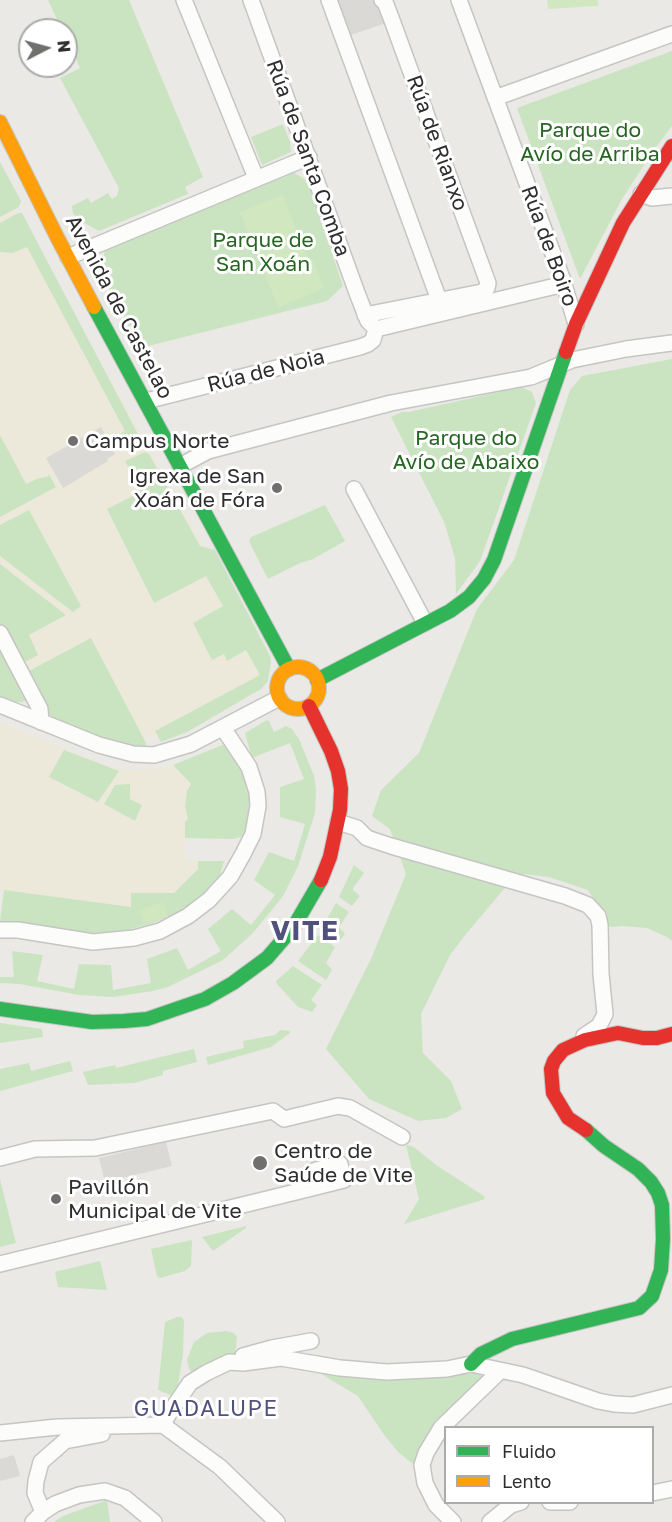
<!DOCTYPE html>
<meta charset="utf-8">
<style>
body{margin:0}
#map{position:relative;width:672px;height:1522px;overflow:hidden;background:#eae9e5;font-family:"Golos Text",sans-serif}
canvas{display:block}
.legend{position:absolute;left:444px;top:1426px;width:210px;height:78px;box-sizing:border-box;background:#fff;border:2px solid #ababab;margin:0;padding:8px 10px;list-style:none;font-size:18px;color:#2e2e2e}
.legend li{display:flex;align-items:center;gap:12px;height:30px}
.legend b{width:30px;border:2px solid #ababab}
.north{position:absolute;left:18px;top:18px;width:60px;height:60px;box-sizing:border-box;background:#fff;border:2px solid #ababab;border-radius:50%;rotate:84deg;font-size:16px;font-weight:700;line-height:24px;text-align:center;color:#2e2e2e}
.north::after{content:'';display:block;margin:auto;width:21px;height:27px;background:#706f6e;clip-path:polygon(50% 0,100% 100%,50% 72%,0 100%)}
</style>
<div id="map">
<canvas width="672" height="1522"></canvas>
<ul class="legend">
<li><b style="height:8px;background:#30b455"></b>Fluido</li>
<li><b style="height:8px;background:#ff9f0a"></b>Lento</li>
</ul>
<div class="north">N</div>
</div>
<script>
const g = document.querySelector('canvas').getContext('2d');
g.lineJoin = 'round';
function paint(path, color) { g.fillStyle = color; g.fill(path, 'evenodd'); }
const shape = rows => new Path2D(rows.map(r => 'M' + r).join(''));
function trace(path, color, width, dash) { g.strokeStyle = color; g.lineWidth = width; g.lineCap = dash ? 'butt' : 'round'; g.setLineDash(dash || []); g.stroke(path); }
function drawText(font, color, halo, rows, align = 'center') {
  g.font = font + ' "Golos Text",sans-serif'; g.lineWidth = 6; g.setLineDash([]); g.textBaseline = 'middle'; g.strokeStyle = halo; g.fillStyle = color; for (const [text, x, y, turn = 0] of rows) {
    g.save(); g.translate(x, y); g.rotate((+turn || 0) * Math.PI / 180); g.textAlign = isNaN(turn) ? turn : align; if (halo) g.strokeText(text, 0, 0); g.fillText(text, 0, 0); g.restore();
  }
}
const education = shape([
 [0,186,24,224,266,658,260,684,162,738,109,736,0,679],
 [0,723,106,765,129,770,152,769,173,765,191,784,187,791,185,806,188,820,185,822,186,860,198,861,198,869,175,893,131,893,131,907,0,890]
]);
const green = shape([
 [48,0,129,0,203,177,185,187,188,194,99,231,79,220,73,213,72,206,88,198,91,203,108,193,112,199,117,196,119,188,60,78,80,68,66,38,66,30,62,30],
 [672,51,672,126,653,151,622,199,580,279,517,108],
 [283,124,290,142,291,152,262,165,251,137],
 [0,162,21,201,19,207,0,217],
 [294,173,308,181,343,286,327,301,148,346,132,333,101,272,105,249],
 [18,213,22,213,141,440,126,449,118,451,112,439,125,431,27,247,13,253,0,252,0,223],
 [672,359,672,941,667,937,647,928,623,926,610,927,588,890,549,877,524,874,504,889,466,934,450,955,421,1014,423,1053,451,1081,462,1109,446,1118,418,1121,369,1099,326,1049,371,959,406,874,390,829,372,816,381,790,419,753,477,609,514,560,570,390,582,376],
 [521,387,532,392,536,403,480,561,456,594,455,558,444,522,391,417,401,412,409,412],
 [0,435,26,484,37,479,49,476,48,473,56,487,0,517],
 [145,452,149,454,200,546,215,550,270,656,271,662,268,681,261,689,187,732,161,742,155,731,260,675,246,650,227,661,224,654,212,660,193,623,223,606,206,576,154,603,107,509,141,492,125,461],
 [325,505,345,541,313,559,300,563,268,579,249,541,251,537],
 [29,510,81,606,73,612,0,556,0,525],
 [0,564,66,615,29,635,38,655,21,664,0,624],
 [91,638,146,743,146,748,124,747,103,742,54,719,46,711,27,672],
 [0,640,27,696,26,700,22,702,14,702,0,696],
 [267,720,269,721,274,732,286,726,292,729,299,739,314,776,316,789,315,813,298,866,283,896,253,933,223,960,168,987,153,991,113,997,79,995,20,984,0,983,0,977,14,977,12,951,43,955,37,981,74,989,79,964,111,965,113,990,151,983,147,959,177,948,188,970,221,951,208,929,232,909,251,925,275,895,254,880,269,852,294,861,305,824,280,817,280,787,304,779,290,743,252,758,245,733],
 [225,744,245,776,249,787,251,802,250,820,246,832,241,837,233,839,185,838,185,822,188,819,185,806,187,791,191,784,173,765],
 [64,750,119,771,98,802,49,777],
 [130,784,130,799,142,805,135,821,104,804,115,785],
 [198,861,224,861,218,882,183,910,153,923,119,932,88,933,0,921,4,890,131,907,131,893,174,893,198,869],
 [354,865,364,873,353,888,353,890,360,896,352,906,339,897],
 [336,903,349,912,339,927,345,934,338,943,320,931],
 [318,935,335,947,326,963,332,970,326,980,298,961],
 [293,966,322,985,311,1000,317,1005,312,1012,298,1007,277,984,276,981],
 [0,1023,42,1029,43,1037,0,1043],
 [280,1030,290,1031,290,1033,271,1047,208,1065,206,1057,244,1048,243,1041,275,1035],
 [194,1049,197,1062,163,1071,163,1075,134,1083,88,1085,83,1072,115,1065,116,1068],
 [70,1061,73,1071,0,1091,0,1069,29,1063,31,1071],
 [406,1145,414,1147,436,1165,484,1196,485,1199,404,1224,419,1199],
 [0,1179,16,1243,0,1247],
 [246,1226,246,1228,213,1251,202,1237],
 [192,1240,191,1266,185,1271,160,1278,157,1276,151,1249],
 [100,1261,107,1290,58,1287,55,1272],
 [177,1317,182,1317,184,1321,183,1354,176,1397,158,1390,165,1322],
 [226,1331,234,1333,237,1337,235,1356,194,1372,190,1371,187,1360,194,1342,207,1333],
 [324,1368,397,1375,477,1373,481,1376,483,1380,418,1468,398,1452,385,1436,358,1396,321,1374],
 [107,1500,110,1522,54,1522,63,1516]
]);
const pitch = shape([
 [547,0,598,0,598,6,548,9],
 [283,195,309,262,313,261,324,288,278,307,240,212],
 [163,902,168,916,144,924,139,910]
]);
const plaza = shape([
 [329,0,382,0,392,21,342,38],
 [101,427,115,454,107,459,108,461,63,488,46,458],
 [166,1142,172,1166,105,1182,99,1158],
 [14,1455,20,1476,0,1481,0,1459]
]);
const street = shape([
 [184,0,256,178],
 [251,0,357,293,368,321,376,329],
 [329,0,439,300],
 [459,0,562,278,576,324],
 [495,98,672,34],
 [641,194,652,198,672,196],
 [68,257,309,157],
 [365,315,482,292,487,288,488,283,393,23,385,2,382,0],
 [376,329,564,284],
 [146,401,360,347,368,344,373,340,376,329],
 [180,466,208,451,391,403,531,377,572,360,626,349,672,343],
 [354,489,425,623],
 [0,633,40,709,41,722],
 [0,705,99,745,133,754,154,755,191,744,279,698],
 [338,822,357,828,367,838,391,846,565,896,588,905,598,916,600,925,601,974,605,1014,599,1026,584,1036],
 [0,930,18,930,93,942,134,938,160,931,188,916,209,900,230,877,243,854,253,834,258,806,257,792,249,767,223,728],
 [0,1158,35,1149,95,1148,273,1111,284,1119,338,1106,350,1108,402,1137],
 [0,1264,214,1212,308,1189,344,1180,340,1164,316,1170,308,1189],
 [243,1356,272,1348,311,1341],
 [163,1425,168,1415,190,1383,206,1373,229,1362,243,1363,281,1358,340,1368,387,1372,447,1369,471,1364,523,1375,598,1401,614,1404,633,1405,672,1395],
 [0,1433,57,1427,163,1425,220,1467,277,1522],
 [652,1493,672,1489],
 [550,1502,570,1502],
 [43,1512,35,1493,36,1481,41,1462,65,1441,102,1434],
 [33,1522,43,1512,55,1504,79,1495,105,1491,125,1498,154,1522],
 [453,1522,436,1505,425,1483,422,1465,426,1453,441,1428,500,1371],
 [490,1522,511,1505,521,1502]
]);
const fast = shape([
 [94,307,289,669],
 [317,680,450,611,469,597,484,579,494,560,566,352],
 [0,1009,92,1022,124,1021,147,1019,205,999,233,983,267,958,293,928,321,880],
 [471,1364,481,1354,512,1339,639,1308,652,1296,661,1270,663,1239,662,1205,658,1193,651,1182,638,1169,604,1146,586,1130]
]);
const slow = shape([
 [0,122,57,237,94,307],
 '277 688a21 21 0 1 1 42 0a21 21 0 1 1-42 0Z'
]);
const jam = shape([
 [566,352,576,324,623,223,672,146],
 [309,706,331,751,338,771,341,789,340,810,330,857,321,880],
 [586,1130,568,1118,553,1093,551,1069,554,1061,563,1050,585,1040,618,1033,643,1038,657,1038,672,1034]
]);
const markers = [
 [73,441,6,"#706f6e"],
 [277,488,6,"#706f6e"],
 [260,1163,8,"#706f6e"],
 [56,1199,6,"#706f6e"]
];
const parkNames = [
 ["Parque do",590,130],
 ["Avío de Arriba",590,154],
 ["Parque de",263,240],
 ["San Xoán",263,264],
 ["Parque do",466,438],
 ["Avío de Abaixo",466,462]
];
const streetNames = [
 ["Rúa de Rianxo",437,143,70],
 ["Rúa de Santa Comba",308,158,70],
 ["Rúa de Boiro",549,246,70],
 ["Avenida de Castelao",119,307,62],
 ["Rúa de Noia",266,371,-14]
];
const poiNames = [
 ["Campus Norte",85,441],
 ["Igrexa de San",265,476,"right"],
 ["Xoán de Fóra",265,500,"right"],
 ["Centro de",274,1151],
 ["Saúde de Vite",274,1175],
 ["Pavillón",68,1187],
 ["Municipal de Vite",68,1211]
];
const neighbourhoodNames = [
 ["GUADALUPE",206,1409]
];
const districtNames = [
 ["VITE",305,931]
];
paint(education, '#ece9db');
paint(green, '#cae4c1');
paint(pitch, '#d1e7c0');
paint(plaza, '#dad9d5');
trace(street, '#c5c5c4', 18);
trace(fast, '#c5c5c4', 16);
trace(slow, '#c5c5c4', 16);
trace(jam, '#c5c5c4', 16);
trace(street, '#fcfcfb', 15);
trace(fast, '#30b455', 14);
trace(slow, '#ff9f0a', 14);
trace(jam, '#e5322d', 14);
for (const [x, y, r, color] of markers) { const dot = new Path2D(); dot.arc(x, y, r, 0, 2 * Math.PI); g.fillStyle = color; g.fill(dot); trace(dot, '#fff', 2); }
drawText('21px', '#266622', '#fff', parkNames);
drawText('21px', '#2e2e2e', '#fff', streetNames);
drawText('21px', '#2e2e2e', '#fff', poiNames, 'left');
g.letterSpacing = '1.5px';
drawText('22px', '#51527b', '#fff', neighbourhoodNames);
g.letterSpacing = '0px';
g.letterSpacing = '1.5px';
drawText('bold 27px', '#51527b', '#fff', districtNames);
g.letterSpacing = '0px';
</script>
